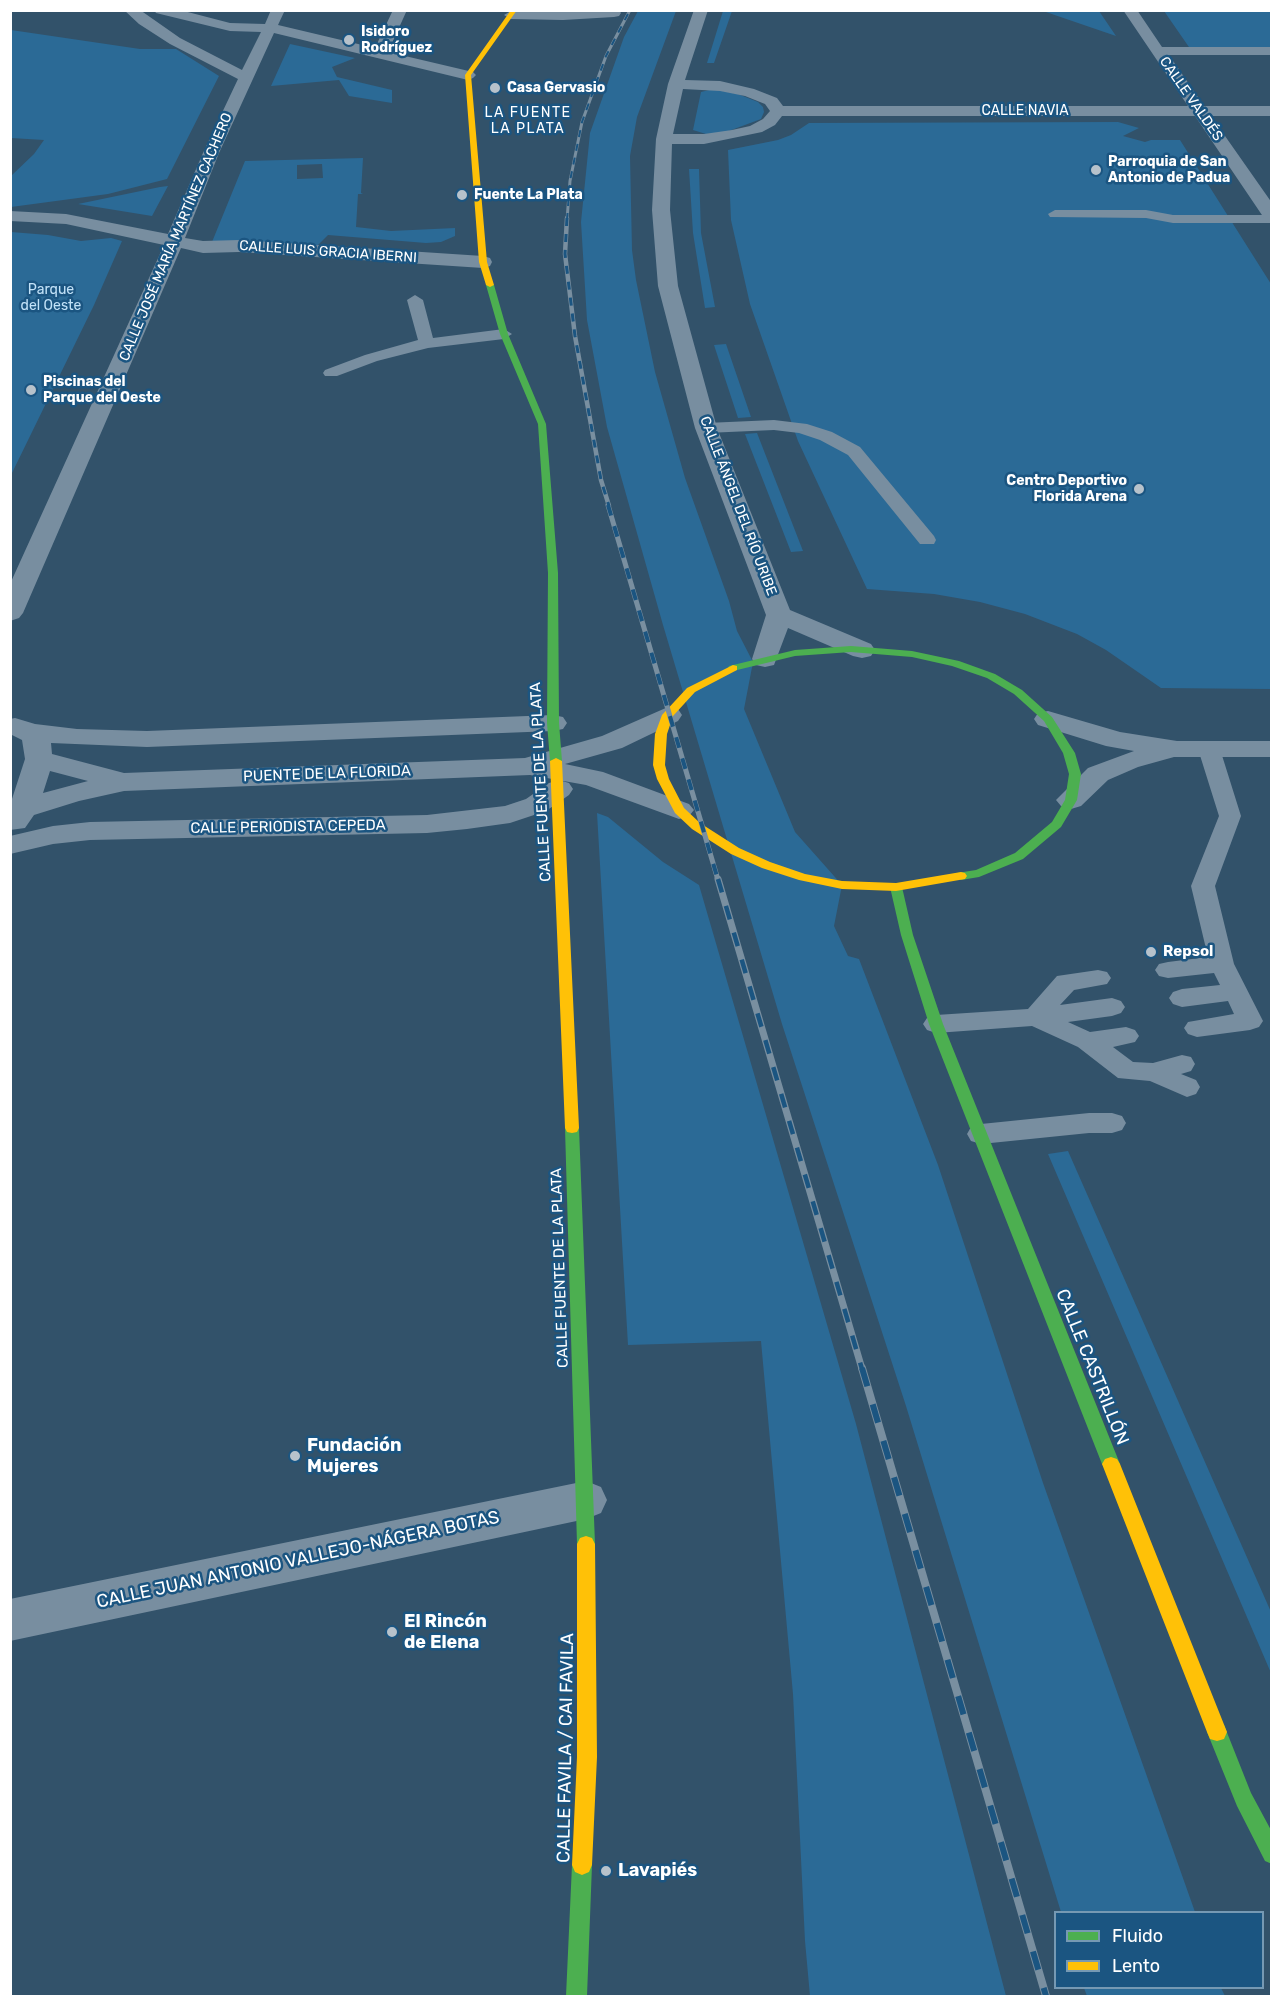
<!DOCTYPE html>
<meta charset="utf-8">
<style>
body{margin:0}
#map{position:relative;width:1282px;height:2007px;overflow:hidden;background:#32526a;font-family:Rubik,sans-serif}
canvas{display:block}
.frame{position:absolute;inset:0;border:12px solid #fff;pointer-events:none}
.legend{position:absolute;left:1054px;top:1911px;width:210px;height:78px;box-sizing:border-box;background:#1b5581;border:2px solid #7699b3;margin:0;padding:8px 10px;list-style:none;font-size:18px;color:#fff}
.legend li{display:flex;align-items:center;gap:12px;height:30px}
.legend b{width:30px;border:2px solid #7699b3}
</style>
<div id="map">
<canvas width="1282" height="2007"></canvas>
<div class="frame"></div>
<ul class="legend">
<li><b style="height:8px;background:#4caf50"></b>Fluido</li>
<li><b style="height:8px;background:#ffc107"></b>Lento</li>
</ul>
</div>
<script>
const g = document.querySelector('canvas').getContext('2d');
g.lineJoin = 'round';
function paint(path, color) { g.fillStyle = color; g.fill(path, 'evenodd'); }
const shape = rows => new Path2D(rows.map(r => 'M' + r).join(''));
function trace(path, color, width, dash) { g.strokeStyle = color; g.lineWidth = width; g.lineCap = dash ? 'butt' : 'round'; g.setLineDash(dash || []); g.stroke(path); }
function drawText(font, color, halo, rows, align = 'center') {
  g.font = font + ' Rubik,sans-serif'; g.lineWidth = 5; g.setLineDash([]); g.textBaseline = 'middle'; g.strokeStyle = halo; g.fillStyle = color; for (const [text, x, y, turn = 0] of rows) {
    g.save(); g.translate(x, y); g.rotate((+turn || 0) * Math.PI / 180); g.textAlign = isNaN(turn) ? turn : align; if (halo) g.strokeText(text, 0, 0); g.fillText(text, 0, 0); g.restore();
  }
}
const green = shape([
 [638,11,676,11,637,117,630,156,632,250,636,280,655,372,685,478,729,601,737,631,753,662,744,709,795,832,842,885,834,926,848,956,859,959,938,1165,1043,1483,1195,1912,1061,1912,906,1406,782,1024,663,625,607,427,587,320,581,222,590,133,624,37],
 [723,11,732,11,714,63,707,63],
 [1043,11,1099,11,1116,36],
 [1164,11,1271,11,1271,50,1191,50],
 [11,30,140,49,176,49,219,76,167,179,108,194,11,207,11,176,34,154,44,140,11,138],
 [290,44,355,58,332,67,337,77,392,90,392,103,349,96,339,80,271,86],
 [713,89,738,94,758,102,763,107,764,112,761,119,726,132,706,134,693,130,701,92],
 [1118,122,1139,128,1123,136,1145,142,1151,140,1180,140,1271,284,1271,689,1161,688,1106,650,1077,634,1025,614,980,602,934,594,867,589,798,441,750,304,731,220,728,150,778,140,791,135,809,123],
 [363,158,361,193,363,194,358,194,356,227,391,231,455,228,455,236,441,242,426,243,328,235,316,247,212,242,245,161],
 [322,164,323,178,297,179,297,165],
 [689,169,699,169,701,233,715,307,705,308,693,233],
 [168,186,152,216,78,204,160,187],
 [11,232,48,235,81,241,111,238,122,241,94,305,11,475],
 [726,344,751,417,738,418,714,345],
 [757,433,803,551,791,552,745,434],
 [597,813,608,817,663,862,699,885,856,1424,1006,1996,810,1996,805,1941,793,1694,761,1341,628,1345],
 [1068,1151,1271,1612,1271,1673,1048,1154],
 [1084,1988,1221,1988,1225,1996,1087,1996]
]);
const lane = shape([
 [1055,210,1146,210,1173,215,1272,215,1272,223,1173,223,1146,218,1050,217,1048,214,1055,210],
 [415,295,423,300,433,338,504,329,512,334,504,339,428,348,377,361,337,376,325,376,323,373,325,370,365,355,418,340,407,300,415,295],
 [774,420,807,424,832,432,860,447,934,536,936,540,934,544,920,544,848,455,820,440,799,433,774,430,706,433,700,432,698,428,700,424,706,423,774,420],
 [1209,742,1217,744,1220,749,1241,816,1215,886,1234,964,1263,1021,1259,1027,1250,1030,1197,1037,1188,1034,1184,1028,1188,1022,1234,1014,1228,1001,1182,1007,1173,1004,1169,998,1173,992,1182,989,1220,985,1214,973,1168,978,1159,976,1155,970,1159,964,1168,962,1208,957,1191,886,1219,816,1198,749,1201,744,1209,742],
 [1098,970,1107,972,1111,978,1107,984,1074,990,1060,1005,1112,998,1121,1001,1125,1007,1121,1013,1112,1016,1068,1022,1090,1032,1126,1027,1135,1030,1139,1036,1135,1042,1113,1047,1133,1062,1153,1063,1182,1055,1191,1057,1195,1064,1191,1071,1181,1074,1196,1080,1200,1087,1196,1094,1187,1097,1150,1081,1118,1078,1078,1047,1032,1026,936,1033,927,1030,923,1024,927,1018,936,1015,1028,1009,1057,976,1098,970],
 [1089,1113,1112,1113,1122,1116,1126,1123,1122,1130,1112,1133,1089,1133,981,1144,971,1141,967,1134,971,1127,981,1124,1089,1113]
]);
const street = shape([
 [124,10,140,10,180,38,242,70,261,32,230,31,156,13,154,10,180,10,230,23,265,24,271,10,285,10,278,25,375,48,393,10,407,10,388,52,473,72,476,75,473,78,468,80,274,33,219,153,185,238,203,241,239,240,483,256,490,258,492,262,490,266,483,268,239,252,203,253,181,248,23,613,19,618,10,621,10,584,164,245,66,224,10,221,10,211,66,214,168,234,203,153,238,79,170,44,139,24,124,10],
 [619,10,621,13,619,16,614,17,563,20,511,19,504,15,511,11,619,10],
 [694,10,708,10,685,80,720,81,754,89,777,98,783,106,1188,106,1123,10,1137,10,1162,47,1272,47,1272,55,1169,55,1204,106,1272,106,1272,116,1211,116,1272,203,1272,222,1266,221,1195,116,782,116,775,125,762,132,704,144,672,144,670,210,678,286,717,428,790,610,871,644,875,650,871,656,862,658,853,656,788,628,774,665,765,667,756,665,752,659,766,615,695,428,658,286,652,210,656,139,668,84,694,10],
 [683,89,720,91,745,96,765,104,770,111,763,119,750,126,732,130,704,134,673,134,683,89],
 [668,707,678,709,682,715,678,721,622,748,565,764,603,772,689,804,694,810,689,816,679,819,586,785,530,775,124,791,79,801,34,815,25,828,10,830,10,805,25,759,22,740,10,734,10,719,15,718,35,724,77,729,147,731,553,715,563,717,567,723,563,729,553,731,147,747,51,743,52,754,124,773,525,758,602,736,668,707],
 [50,771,88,781,43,793,50,771],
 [1048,711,1120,732,1177,741,1272,741,1272,757,1174,757,1138,767,1108,780,1081,806,1071,809,1061,806,1056,800,1088,768,1134,751,1106,746,1038,725,1034,719,1038,713,1048,711],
 [559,780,569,783,573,789,569,795,546,811,510,823,467,829,427,833,90,840,53,844,10,854,10,836,53,826,90,822,427,815,505,806,526,799,549,783,559,780],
 [586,1481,601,1487,607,1500,601,1513,586,1519,10,1641,10,1599,586,1481]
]);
const fast = shape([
 [490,283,494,285,508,334,546,424,558,573,559,723,562,761,556,764,550,761,547,723,548,573,538,424,500,334,486,285,490,283],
 [851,646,912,651,959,661,995,674,1022,690,1052,717,1075,753,1081,774,1077,800,1061,827,1023,859,979,877,961,880,955,876,957,873,976,870,1015,853,1052,822,1065,800,1069,774,1063,753,1044,721,1014,694,987,678,952,666,912,657,851,652,795,656,733,671,728,668,729,666,795,650,851,646],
 [896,883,902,887,913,935,943,1024,1120,1464,1117,1469,1111,1471,1105,1469,1102,1464,929,1024,901,935,890,887,896,883],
 [572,1123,577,1124,579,1128,595,1544,592,1550,586,1552,580,1550,577,1544,565,1128,567,1124,572,1123],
 [1217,1723,1224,1725,1251,1793,1272,1832,1272,1864,1265,1861,1237,1806,1207,1732,1210,1725,1217,1723],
 [582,1855,589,1858,592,1865,587,1996,566,1996,572,1865,575,1858,582,1855]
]);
const slow = shape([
 [511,10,517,10,471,75,487,262,494,285,490,287,486,285,479,262,465,75,511,10],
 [733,665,737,666,737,670,695,692,673,716,667,734,665,765,669,779,684,808,700,823,739,848,770,862,805,874,842,881,896,883,961,872,965,873,967,876,965,879,896,891,842,889,799,880,762,868,731,854,692,829,675,813,657,779,653,765,655,734,662,715,687,688,733,665],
 [556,758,562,761,579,1128,577,1132,572,1133,567,1132,565,1128,550,761,556,758],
 [1111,1457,1117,1459,1120,1464,1227,1732,1224,1739,1217,1741,1210,1739,1207,1732,1102,1464,1105,1459,1111,1457],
 [586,1536,592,1538,595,1544,597,1757,592,1865,589,1872,582,1875,575,1872,572,1865,577,1757,577,1544,580,1538,586,1536]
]);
const railFar4 = shape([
 [567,220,570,181,582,122,606,56,630,10]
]);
const railFar3 = shape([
 [567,218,565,254,575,336,601,480,609,506]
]);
const railFar2 = shape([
 [608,505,718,880]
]);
const railFar1 = shape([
 [718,879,862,1369]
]);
const rail = shape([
 [862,1368,1046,1996]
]);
const markers = [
 [349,40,6,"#b7c2cb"],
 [495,88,6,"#b7c2cb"],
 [1096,170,6,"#b7c2cb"],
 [462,195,6,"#b7c2cb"],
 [31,390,6,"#b7c2cb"],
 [1139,489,6,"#b7c2cb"],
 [1151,952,6,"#b7c2cb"],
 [295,1456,6,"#b7c2cb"],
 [392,1632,6,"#b7c2cb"],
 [606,1871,6,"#b7c2cb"]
];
const farPoinames = [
 ["Isidoro",361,32],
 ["Rodríguez",361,48],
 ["Casa Gervasio",507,88],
 ["Parroquia de San",1108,162],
 ["Antonio de Padua",1108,178],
 ["Fuente La Plata",474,195],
 ["Piscinas del",43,382],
 ["Parque del Oeste",43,398],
 ["Centro Deportivo",1127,481,"right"],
 ["Florida Arena",1127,497,"right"]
];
const farStreetnames = [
 ["CALLE VALDÉS",1191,99,55],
 ["CALLE NAVIA",1025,111],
 ["CALLE JOSÉ MARÍA MARTÍNEZ CACHERO",176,237,-67],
 ["CALLE LUIS GRACIA IBERNI",328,252,4],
 ["CALLE ÁNGEL DEL RÍO URIBE",738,506,69]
];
const farNeighbourhoodnames = [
 ["LA FUENTE",528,113],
 ["LA PLATA",528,129]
];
const farParknames = [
 ["Parque",51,290],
 ["del Oeste",51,306]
];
const streetNames = [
 ["PUENTE DE LA FLORIDA",327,774,-2],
 ["CALLE FUENTE DE LA PLATA",541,782,-93],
 ["CALLE PERIODISTA CEPEDA",288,827,-1],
 ["CALLE FUENTE DE LA PLATA",560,1268,-92]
];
const poiNames = [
 ["Repsol",1163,952]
];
const nearStreetnames = [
 ["CALLE CASTRILLÓN",1092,1367,68],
 ["CALLE JUAN ANTONIO VALLEJO-NÁGERA BOTAS",298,1560,-12],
 ["CALLE FAVILA / CAI FAVILA",566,1748,-89]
];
const nearPoinames = [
 ["Fundación",307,1446],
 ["Mujeres",307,1467],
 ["El Rincón",404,1622],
 ["de Elena",404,1643],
 ["Lavapiés",618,1871]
];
paint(green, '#2b6a96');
paint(lane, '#788ea0');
paint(street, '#788ea0');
paint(fast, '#4caf50');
paint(slow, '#ffc107');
trace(railFar4, '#798fa0', 3);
trace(railFar3, '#798fa0', 4.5);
trace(railFar2, '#798fa0', 5);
trace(railFar1, '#798fa0', 7);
trace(rail, '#798fa0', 8);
trace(railFar4, '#1b5581', 2, [7]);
trace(railFar3, '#1b5581', 3, [8]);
trace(railFar2, '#1b5581', 4, [11]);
trace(railFar1, '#1b5581', 4.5, [14]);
trace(rail, '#1b5581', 6, [19]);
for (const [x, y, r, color] of markers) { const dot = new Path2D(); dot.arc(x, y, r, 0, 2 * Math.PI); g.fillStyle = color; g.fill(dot); trace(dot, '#1b5581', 2); }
drawText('bold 14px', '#fff', '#1b5581', farPoinames, 'left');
drawText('14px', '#fff', '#1b5581', farStreetnames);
g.letterSpacing = '1.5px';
drawText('14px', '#fff', '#1b5581', farNeighbourhoodnames);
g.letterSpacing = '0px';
drawText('14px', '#c2e2f8', '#1b5581', farParknames);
drawText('15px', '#fff', '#1b5581', streetNames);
drawText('bold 15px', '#fff', '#1b5581', poiNames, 'left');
drawText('18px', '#fff', '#1b5581', nearStreetnames);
drawText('bold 18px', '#fff', '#1b5581', nearPoinames, 'left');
</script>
